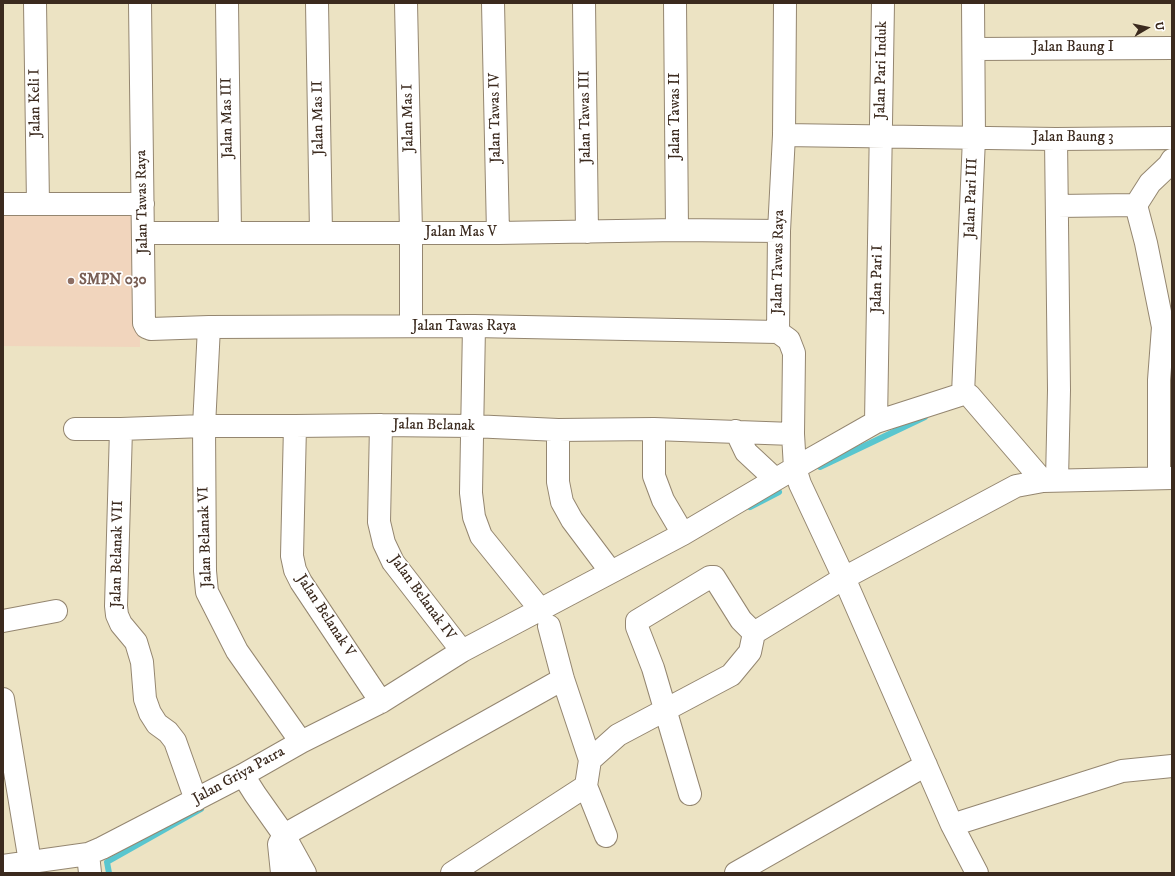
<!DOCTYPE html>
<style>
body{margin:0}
#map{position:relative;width:1175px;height:876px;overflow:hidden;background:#ece3c3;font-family:"IM FELL DW Pica",serif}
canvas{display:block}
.frame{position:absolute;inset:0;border:4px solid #3b2a1e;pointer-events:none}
.north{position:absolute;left:1127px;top:8px;width:40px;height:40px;-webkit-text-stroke:3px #fff;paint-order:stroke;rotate:81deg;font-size:11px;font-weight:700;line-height:16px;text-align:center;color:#3b2a1e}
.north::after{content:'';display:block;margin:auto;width:14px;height:18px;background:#3b2a1e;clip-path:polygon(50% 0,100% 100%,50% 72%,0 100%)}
</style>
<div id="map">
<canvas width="1175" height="876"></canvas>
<div class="frame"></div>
<div class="north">U</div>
</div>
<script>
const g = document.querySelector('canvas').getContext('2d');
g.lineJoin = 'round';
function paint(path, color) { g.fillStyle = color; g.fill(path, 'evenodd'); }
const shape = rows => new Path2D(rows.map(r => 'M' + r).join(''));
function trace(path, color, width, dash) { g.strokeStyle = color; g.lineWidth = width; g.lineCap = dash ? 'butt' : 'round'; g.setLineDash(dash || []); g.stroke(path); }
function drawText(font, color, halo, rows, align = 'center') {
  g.font = font + ' "IM FELL DW Pica",serif'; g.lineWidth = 3.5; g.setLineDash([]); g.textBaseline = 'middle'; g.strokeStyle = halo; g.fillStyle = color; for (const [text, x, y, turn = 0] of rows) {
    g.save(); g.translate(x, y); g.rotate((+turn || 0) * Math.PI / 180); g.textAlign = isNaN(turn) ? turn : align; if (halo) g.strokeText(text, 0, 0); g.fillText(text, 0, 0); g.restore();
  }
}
const built = shape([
 [3,215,140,215,140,347,3,346]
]);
const stream = shape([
 [820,467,925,417],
 [750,507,779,492],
 [109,873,107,862,201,809]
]);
const minor = shape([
 [35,3,38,204],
 [140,3,144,323,146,327,151,329,209,327,474,326,778,332],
 [227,3,230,233],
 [317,3,321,233],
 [406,3,411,233,411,326],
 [493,3,498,233],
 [584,3,587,232],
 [675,3,677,230],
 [974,49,1172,48],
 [784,135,1056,139,1172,138],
 [1056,139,1059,390,1057,480],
 [3,204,143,204],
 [1057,206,1136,205],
 [143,233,498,233,677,230,779,231],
 [474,326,471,493,474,517,481,536,540,609],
 [209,327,204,426,205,571,207,592,237,651,301,742],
 [778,332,779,231,784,135,785,3],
 [963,394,974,138,973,3],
 [876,422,883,3],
 [381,425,379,522,384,543,393,562,462,651],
 [295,426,292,556,295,570,301,582,381,702],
 [75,429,121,429,204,426,295,426,381,425,472,426,558,430,654,429,793,434],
 [121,429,116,606,117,615,121,624,136,642,142,662,145,699,150,713,157,724,168,732,175,741,196,800],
 [654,429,654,476,663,500,683,534],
 [558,430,558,482,562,502,572,520,611,572],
 [736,431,746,452,775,479],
 [1159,478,1159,380,1163,327,1146,243,1136,205,1150,183,1169,165,1172,160],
 [3,621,56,611],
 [549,626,563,679,590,760,586,786,606,836],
 [3,699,30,862],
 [590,760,618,735,731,675,750,652,754,633,844,578,800,484,795,468,793,434,794,353,789,340,778,332],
 [243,775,255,794,284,835,305,873],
 [690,794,653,668,637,627,637,621,710,577,714,577,741,620,754,633],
 [952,825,1122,771,1172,766],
 [88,854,90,873],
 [3,866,88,854,102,848,243,775,301,742,381,702,462,651,683,534,795,468,876,422,963,394,969,395,1043,481],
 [282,873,279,844,284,835,563,679],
 [452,873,586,786],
 [736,873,926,765],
 [977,873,952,825,844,578,1016,486,1043,481,1172,478]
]);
const markers = [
 [71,281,4,"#8d6e63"]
];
const streetNames = [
 ["Jalan Baung I",1073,48],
 ["Jalan Pari Induk",882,70,-89],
 ["Jalan Keli I",36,103,-91],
 ["Jalan Tawas II",676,116,-90],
 ["Jalan Tawas III",586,117,-91],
 ["Jalan Mas III",228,118,-91],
 ["Jalan Mas II",319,118,-91],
 ["Jalan Mas I",409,118,-91],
 ["Jalan Tawas IV",496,118,-91],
 ["Jalan Baung 3",1073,138],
 ["Jalan Pari III",972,198,-88],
 ["Jalan Tawas Raya",143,202,-91],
 ["Jalan Mas V",461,233],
 ["Jalan Tawas Raya",779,262,-89],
 ["Jalan Pari I",878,279,-89],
 ["Jalan Tawas Raya",464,327],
 ["Jalan Belanak",434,426,1],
 ["Jalan Belanak VI",206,537,-92],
 ["Jalan Belanak VII",118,554,-89],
 ["Jalan Belanak IV",422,598,54],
 ["Jalan Belanak V",325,616,57],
 ["Jalan Griya Patra",239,776,-29]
];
const educationNames = [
 ["SMPN 030",79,281]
];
paint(built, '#f1d5bd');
trace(stream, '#59c6cf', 6);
trace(minor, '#948670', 24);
trace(minor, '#fff', 22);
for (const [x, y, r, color] of markers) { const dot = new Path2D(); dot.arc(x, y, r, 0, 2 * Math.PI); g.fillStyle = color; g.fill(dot); trace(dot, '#fff', 1.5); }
drawText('15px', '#3b2a1e', '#fff', streetNames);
drawText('bold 15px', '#785e54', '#fff', educationNames, 'left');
</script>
